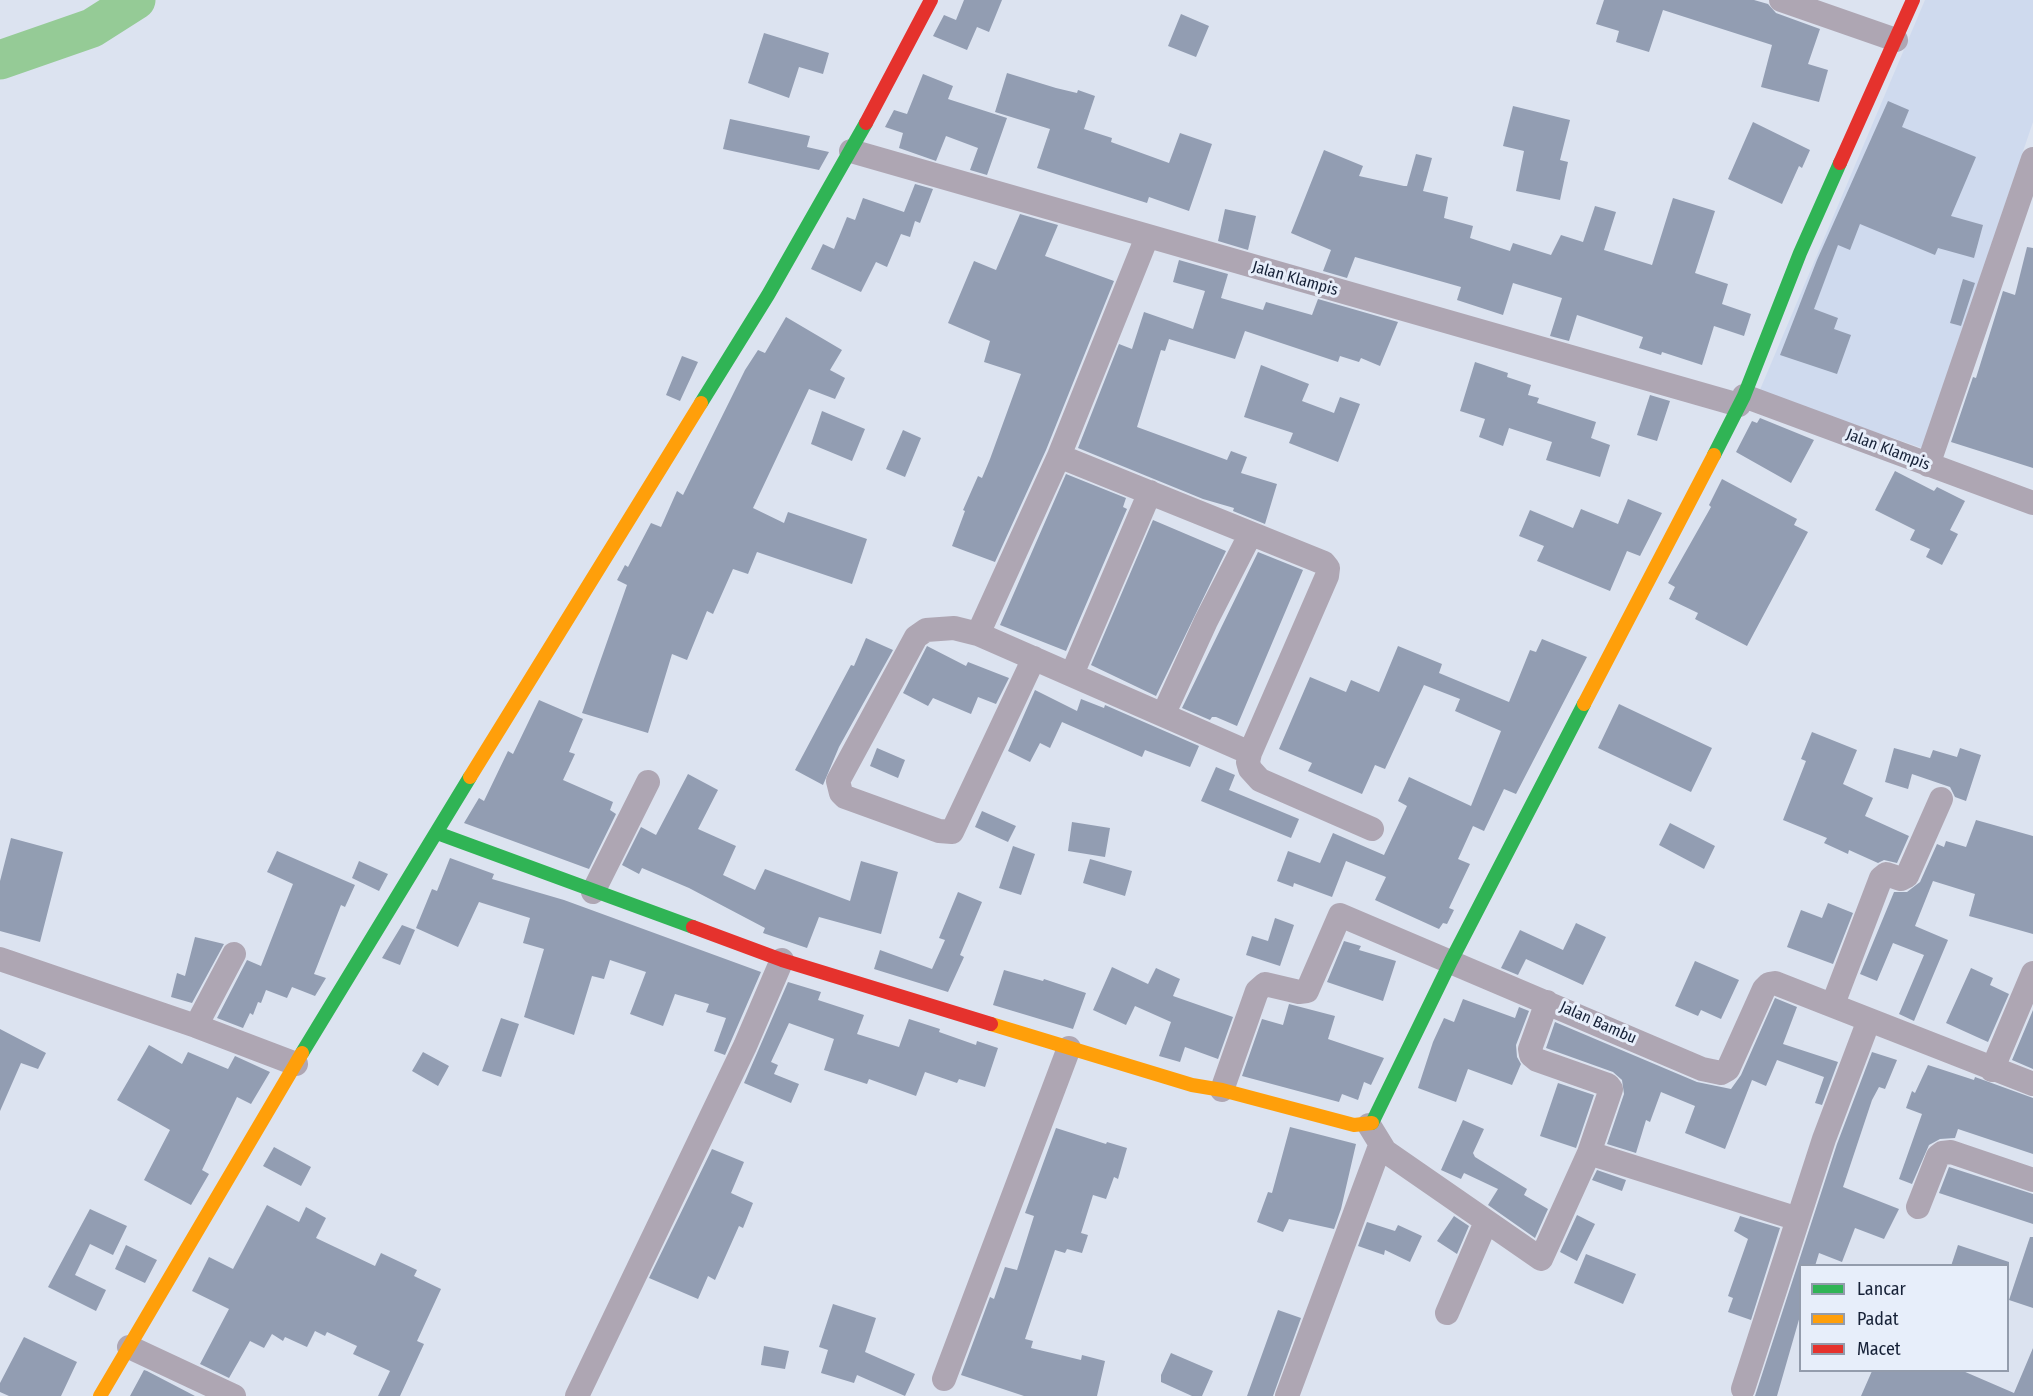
<!DOCTYPE html>
<style>
body{margin:0}
#map{position:relative;width:2033px;height:1396px;overflow:hidden;background:#dce3f0;font-family:"Fira Sans Condensed",sans-serif}
canvas{display:block}
.legend{position:absolute;left:1799px;top:1264px;width:210px;height:108px;box-sizing:border-box;background:#e7eefa;border:2px solid #939cac;margin:0;padding:8px 10px;list-style:none;font-size:18px;color:#162137}
.legend li{display:flex;align-items:center;gap:12px;height:30px}
.legend b{width:30px;border:2px solid #939cac}
</style>
<div id="map">
<canvas width="2033" height="1396"></canvas>
<ul class="legend">
<li><b style="height:8px;background:#30b455"></b>Lancar</li>
<li><b style="height:8px;background:#ff9f0a"></b>Padat</li>
<li><b style="height:8px;background:#e5322d"></b>Macet</li>
</ul>
</div>
<script>
const g = document.querySelector('canvas').getContext('2d');
g.lineJoin = 'round';
function paint(path, color) { g.fillStyle = color; g.fill(path, 'evenodd'); }
const shape = rows => new Path2D(rows.map(r => 'M' + r).join(''));
function trace(path, color, width, dash) { g.strokeStyle = color; g.lineWidth = width; g.lineCap = dash ? 'butt' : 'round'; g.setLineDash(dash || []); g.stroke(path); }
function drawText(font, color, halo, rows, align = 'center') {
  g.font = font + ' "Fira Sans Condensed",sans-serif'; g.lineWidth = 6; g.setLineDash([]); g.textBaseline = 'middle'; g.strokeStyle = halo; g.fillStyle = color; for (const [text, x, y, turn = 0] of rows) {
    g.save(); g.translate(x, y); g.rotate((+turn || 0) * Math.PI / 180); g.textAlign = isNaN(turn) ? turn : align; if (halo) g.strokeText(text, 0, 0); g.fillText(text, 0, 0); g.restore();
  }
}
const built = shape([
 [1925,0,2033,0,2033,122,1922,448,1759,392]
]);
const river = shape([
 [0,60,92,28,136,0]
]);
const building = shape([
 [964,0,1002,0,989,32,977,27,967,50,933,36,944,15,956,20],
 [1604,0,1754,0,1768,4,1776,13,1820,29,1808,64,1828,70,1819,102,1761,87,1772,45,1663,10,1649,52,1616,42,1619,31,1596,24],
 [1181,14,1209,26,1196,57,1168,46],
 [764,33,829,53,823,74,799,67,789,98,748,83],
 [1007,73,1056,88,1077,93,1078,90,1095,96,1084,129,1112,138,1111,142,1169,163,1180,133,1212,144,1189,211,1149,197,1147,203,1037,168,1050,129,995,112],
 [923,74,953,86,948,99,1007,118,987,175,970,170,978,148,946,136,936,161,899,148,903,133,885,127,894,110,907,114],
 [1888,101,1909,110,1902,127,1976,157,1951,216,1983,225,1974,258,1938,248,1935,255,1860,224,1850,250,1838,245,1814,309,1838,318,1834,329,1851,335,1837,374,1780,355,1817,260],
 [1513,106,1570,120,1560,160,1568,162,1560,200,1516,191,1524,151,1503,146],
 [730,119,810,136,807,147,829,152,819,170,723,149],
 [1753,122,1810,150,1802,168,1799,166,1782,204,1728,179],
 [1324,150,1363,166,1359,176,1404,186,1407,186,1416,154,1432,158,1423,191,1448,197,1444,218,1473,226,1470,238,1510,251,1513,243,1551,255,1561,235,1583,242,1595,206,1616,212,1604,250,1652,265,1673,198,1715,211,1695,273,1728,284,1722,304,1751,314,1744,336,1714,326,1702,365,1662,352,1661,355,1639,348,1643,337,1577,315,1569,341,1550,336,1562,298,1513,283,1503,315,1457,300,1461,287,1355,257,1347,278,1323,271,1331,250,1291,233],
 [915,184,933,189,920,223,915,221,910,237,901,234,887,267,876,262,861,292,811,269,823,244,834,249,847,217,855,220,863,198,904,212],
 [1225,209,1256,216,1248,250,1218,241],
 [1020,214,1058,225,1045,256,1114,281,1046,450,995,562,952,546,965,511,963,510,978,476,982,478,990,459,1021,374,984,362,990,341,948,323,974,261,996,270],
 [2027,247,2033,248,2033,468,1951,442,1973,377,1976,378,2003,291,2015,295],
 [1179,260,1228,274,1221,298,1263,310,1266,302,1312,315,1318,299,1398,322,1380,366,1361,358,1359,362,1340,356,1338,362,1245,331,1235,359,1169,339,1165,351,1161,350,1137,427,1227,460,1231,451,1247,457,1241,473,1277,484,1265,524,1233,511,1234,508,1203,499,1078,448,1119,344,1132,349,1144,312,1193,329,1205,291,1173,282],
 [1963,279,1975,283,1961,326,1950,323],
 [786,317,842,350,830,370,845,378,835,399,809,389,753,508,784,523,788,512,867,539,852,584,757,552,748,574,733,569,713,614,707,611,687,660,672,654,648,733,582,713,627,585,617,580,625,565,628,567,651,523,661,527,677,491,683,495,745,370,758,350,765,353],
 [682,356,698,362,680,401,666,395],
 [1475,362,1508,373,1507,377,1531,385,1528,395,1539,398,1537,403,1596,422,1591,438,1610,445,1600,477,1546,460,1552,442,1509,428,1503,446,1479,437,1485,419,1460,411],
 [1261,365,1309,384,1302,401,1334,413,1340,397,1360,404,1338,462,1289,443,1293,433,1244,417],
 [1650,395,1670,401,1657,441,1637,435],
 [822,411,865,429,852,461,811,444],
 [1760,418,1814,440,1791,483,1736,452,1752,421,1757,423],
 [903,430,921,438,905,477,886,469],
 [1895,471,1934,491,1937,487,1965,501,1950,530,1958,534,1942,565,1926,557,1930,549,1910,540,1915,530,1875,510],
 [1066,474,1126,498,1123,507,1127,509,1066,651,1000,625],
 [1722,479,1797,519,1794,525,1808,532,1747,646,1695,619,1698,613,1669,599,1675,587,1668,583,1711,507,1709,505],
 [1628,499,1662,513,1640,556,1627,551,1610,591,1537,561,1544,546,1519,536,1530,510,1573,528,1581,509,1618,524],
 [1153,520,1226,551,1156,696,1091,665],
 [1258,552,1303,570,1237,726,1216,717,1212,717,1210,720,1182,708],
 [866,638,893,650,839,747,823,785,795,770,851,665,854,666],
 [1542,639,1587,657,1516,794,1504,789,1484,831,1473,826,1458,859,1470,864,1449,908,1454,910,1447,924,1443,923,1439,929,1375,900,1386,877,1346,861,1332,897,1294,883,1293,887,1277,881,1288,851,1320,863,1333,833,1384,855,1407,806,1398,801,1409,777,1471,806,1501,731,1455,711,1460,699,1424,685,1385,769,1375,765,1362,794,1308,771,1312,763,1279,749,1310,677,1346,692,1351,680,1379,692,1398,646,1442,664,1439,673,1509,702,1530,650,1536,652],
 [927,646,966,666,968,662,1009,678,996,704,978,697,971,714,933,698,928,706,903,693],
 [1035,690,1077,711,1081,699,1104,708,1105,705,1199,746,1190,767,1145,750,1142,757,1062,722,1050,748,1040,743,1030,762,1008,751],
 [539,700,583,719,569,752,575,754,563,780,613,802,610,810,616,814,589,869,464,823,479,798,484,801,508,751,513,754],
 [1619,704,1712,748,1691,792,1598,748],
 [1812,732,1857,750,1843,784,1873,798,1865,816,1909,836,1897,863,1884,860,1878,863,1849,850,1848,854,1824,843,1827,838,1783,820,1806,761,1801,759],
 [877,748,905,760,898,778,870,766],
 [1894,748,1930,758,1933,750,1957,757,1960,748,1981,755,1966,801,1955,797,1950,787,1912,774,1908,789,1885,782],
 [1216,767,1235,775,1229,790,1299,819,1291,838,1201,801],
 [688,774,718,790,698,829,736,846,723,875,755,890,765,869,850,901,861,861,898,872,881,934,819,917,807,948,763,933,765,928,689,888,642,868,639,874,622,865,641,827,656,835],
 [982,811,1016,826,1008,842,975,827],
 [1976,820,2033,836,2033,934,1969,916,1975,894,1933,881,1915,926,1948,940,1914,1021,1899,1014,1924,955,1893,943,1877,981,1860,974,1894,892,1907,892,1920,882,1937,844,1944,847,1946,841,1966,847],
 [1072,822,1110,828,1105,857,1068,851],
 [1670,823,1715,846,1704,869,1659,845],
 [11,838,63,852,40,942,0,931,0,881],
 [1013,846,1035,854,1021,895,999,888],
 [277,851,355,885,345,907,341,905,314,974,326,978,315,996,292,987,287,998,266,990,261,1003,258,1002,253,1015,250,1013,243,1028,217,1018,247,960,261,966,293,884,267,872],
 [450,858,494,874,492,879,564,900,761,972,725,1055,714,1051,726,1018,706,1012,709,1004,675,994,663,1026,630,1014,646,972,610,960,604,979,592,976,574,1035,524,1017,544,949,523,943,530,918,479,902,458,947,416,928,432,889,437,891],
 [1090,859,1132,871,1125,896,1083,883],
 [359,861,388,874,379,891,352,878],
 [958,892,982,902,960,955,964,957,948,992,874,969,880,950,932,969,945,940,939,938],
 [1828,903,1853,913,1833,964,1787,947,1801,910,1822,918],
 [1275,918,1294,925,1280,966,1246,955,1252,936,1268,941],
 [1576,923,1606,937,1583,985,1526,959,1518,975,1501,968,1520,930,1563,950],
 [402,925,415,930,400,965,382,958],
 [195,937,224,944,192,1003,171,997,177,973,185,976],
 [1344,941,1361,946,1359,950,1396,961,1383,1001,1327,982],
 [1695,961,1739,980,1721,1019,1701,1010,1698,1016,1675,1006],
 [1112,967,1148,984,1156,968,1180,979,1173,996,1233,1017,1218,1059,1185,1047,1180,1062,1159,1056,1171,1022,1135,1006,1126,1025,1093,1010],
 [1971,968,1993,978,1990,985,2009,994,1988,1042,1946,1023],
 [1004,970,1043,981,1044,979,1086,993,1073,1029,993,1005],
 [788,982,821,992,818,1000,864,1015,857,1034,899,1047,909,1019,940,1029,939,1032,976,1045,977,1041,998,1048,985,1087,959,1079,957,1083,925,1072,916,1096,869,1079,867,1084,824,1070,834,1039,789,1023,771,1062,778,1065,774,1074,799,1084,791,1103,744,1083],
 [1775,998,1797,1007,1783,1044,1838,1062,1822,1105,1815,1103,1824,1077,1777,1060,1766,1086,1752,1080,1725,1149,1685,1133,1695,1106,1661,1092,1650,1122,1646,1120,1636,1153,1607,1144,1624,1094,1622,1080,1613,1072,1546,1048,1555,1022,1697,1082,1731,1089,1741,1075],
 [1463,999,1515,1018,1519,1007,1529,1011,1516,1045,1517,1057,1521,1064,1512,1085,1468,1069,1456,1102,1418,1088,1433,1042,1444,1018,1454,1022],
 [1289,1004,1335,1016,1328,1039,1384,1058,1371,1085,1364,1082,1358,1100,1342,1094,1339,1102,1242,1076,1262,1019,1283,1025],
 [2033,1010,2033,1069,2012,1060],
 [501,1018,519,1024,501,1077,482,1071],
 [0,1029,46,1053,38,1069,21,1063,0,1111],
 [149,1045,182,1064,188,1052,228,1069,235,1056,270,1072,251,1104,237,1097,202,1170,209,1174,191,1205,144,1180,170,1130,117,1100],
 [423,1052,449,1066,438,1086,412,1071],
 [1872,1052,1897,1060,1885,1089,1879,1087,1872,1100,1843,1187,1899,1209,1884,1239,1855,1228,1842,1262,1819,1253,1815,1266,1800,1266,1800,1316,1777,1396,1755,1396,1837,1144],
 [1928,1065,1974,1080,1975,1077,2033,1098,2033,1154,1958,1129,1955,1138,1940,1139,1929,1145,1912,1184,1899,1179,1922,1114,1906,1108,1912,1091,1915,1093],
 [1558,1083,1594,1095,1576,1148,1540,1136],
 [1463,1120,1484,1129,1473,1153,1475,1157,1527,1189,1524,1195,1548,1209,1535,1238,1488,1205,1498,1189,1464,1173,1461,1179,1441,1170],
 [1290,1127,1356,1144,1341,1209,1334,1229,1289,1219,1283,1232,1257,1222,1268,1192,1272,1193],
 [1056,1128,1106,1144,1107,1142,1127,1148,1118,1179,1114,1177,1106,1199,1093,1195,1081,1233,1088,1235,1082,1253,1067,1249,1065,1253,1055,1250,1025,1339,1033,1341,1031,1348,1081,1360,1082,1355,1105,1361,1097,1396,1024,1396,961,1375,990,1297,994,1299,1005,1267,1017,1270,1034,1216,1025,1213],
 [274,1147,311,1167,301,1186,263,1166],
 [712,1149,744,1162,731,1193,753,1203,743,1228,739,1226,715,1280,708,1276,698,1299,649,1278],
 [1949,1167,2033,1194,2033,1224,1939,1193],
 [1597,1170,1626,1180,1622,1191,1592,1180],
 [267,1205,299,1222,306,1207,326,1218,316,1238,375,1266,381,1253,417,1270,414,1276,441,1289,417,1341,424,1344,400,1396,378,1396,390,1371,353,1354,357,1346,327,1332,325,1336,315,1331,307,1347,285,1337,283,1341,272,1334,264,1348,250,1341,229,1378,200,1364,229,1309,192,1291,209,1257,233,1269],
 [90,1209,127,1226,113,1255,90,1244,75,1275,106,1290,96,1311,48,1287],
 [1577,1215,1595,1224,1577,1261,1560,1252],
 [1454,1216,1469,1226,1457,1254,1437,1241],
 [1740,1216,1780,1228,1751,1320,1728,1312,1733,1298,1728,1296,1748,1239,1734,1231],
 [1367,1222,1395,1231,1398,1225,1422,1236,1410,1262,1385,1250,1384,1255,1358,1246],
 [2030,1237,2033,1237,2033,1308,2009,1300],
 [126,1245,157,1260,145,1283,115,1269],
 [1958,1245,2009,1262,2009,1266,1951,1266],
 [1586,1254,1636,1274,1623,1304,1574,1283],
 [833,1304,876,1318,865,1352,915,1374,905,1396,857,1375,854,1383,821,1373,828,1350,819,1347],
 [1278,1310,1301,1318,1273,1396,1247,1396],
 [24,1337,77,1362,61,1396,9,1396,0,1392,0,1383],
 [764,1346,789,1351,785,1369,761,1365],
 [2033,1348,2033,1396,1861,1396,1872,1371,1963,1371,2014,1393],
 [1171,1353,1213,1371,1202,1396,1192,1396,1161,1382,1161,1375],
 [144,1370,147,1371,195,1396,130,1396]
]);
const street = shape([
 [1781,0,1896,40],
 [851,151,1739,405],
 [1744,396,2033,503],
 [1059,456,1324,563,1328,568,1327,576,1250,753,1248,762,1250,769,1260,780,1372,829],
 [1928,465,2033,159],
 [978,634,1250,753],
 [1034,658,952,832,939,831,845,797,841,793,838,781,916,637,926,630,954,628,978,634,1059,456,1147,237],
 [1072,674,1150,492],
 [1164,713,1206,621,1250,535],
 [593,892,648,782],
 [0,959,196,1026,296,1064],
 [1833,1004,1881,878,1886,874,1901,879,1907,876,1941,799],
 [196,1026,234,954],
 [1992,1070,2033,973],
 [1222,1090,1257,991,1265,984,1299,992,1307,991,1340,915,1702,1069,1721,1073,1728,1069,1764,989,1769,984,1775,983,2033,1084],
 [1369,1125,1385,1151,1541,1259,1589,1153,1611,1089,1608,1085,1537,1060,1531,1055,1530,1049,1547,1002],
 [1589,1153,1798,1219],
 [1918,1207,1938,1156,1942,1153,1951,1152,2033,1180],
 [1447,1313,1486,1222],
 [129,1347,234,1396],
 [944,1379,1069,1048],
 [1743,1389,1824,1139,1869,1020],
 [577,1396,745,1046,782,960],
 [1287,1396,1380,1146]
]);
const fast = shape([
 [701,403,768,295,866,123],
 [1714,455,1744,396,1800,253,1840,163],
 [437,833,693,927],
 [302,1053,470,777],
 [1372,1123,1451,961,1584,704]
]);
const slow = shape([
 [1584,704,1714,455],
 [470,777,701,403],
 [991,1024,1192,1085,1222,1090,1354,1125,1372,1123],
 [100,1396,302,1053]
]);
const jam = shape([
 [866,123,931,0],
 [1840,163,1913,0],
 [693,927,782,960,991,1024]
]);
const streetNames = [
 ["Jalan Klampis",1295,279,16],
 ["Jalan Klampis",1888,450,21],
 ["Jalan Bambu",1598,1023,24]
];
paint(built, '#cfdaee');
trace(river, '#95cb96', 39);
paint(building, '#929db2');
trace(street, '#aea6b3', 24);
trace(fast, '#30b455', 14);
trace(slow, '#ff9f0a', 14);
trace(jam, '#e5322d', 14);
drawText('16px', '#162137', '#e7eefa', streetNames);
</script>
